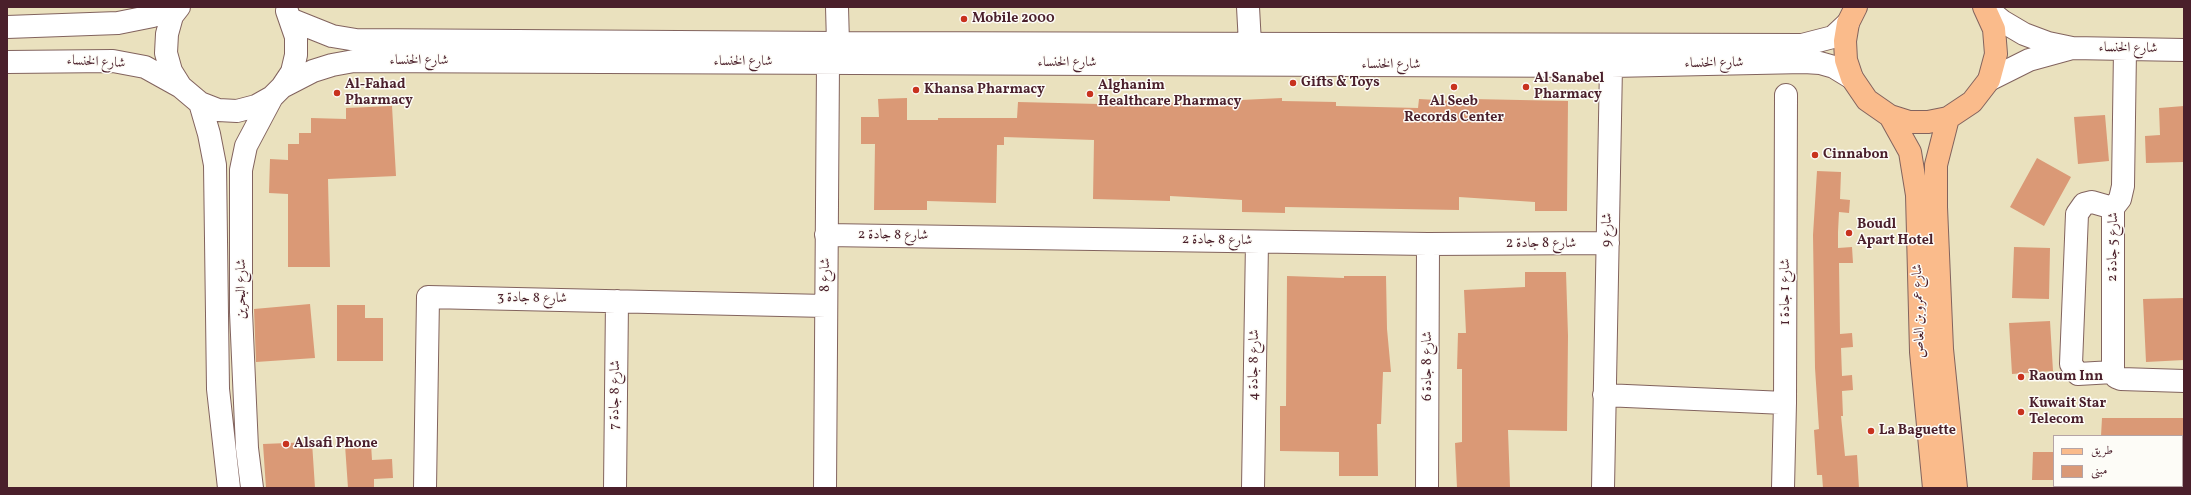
<!DOCTYPE html>
<meta charset="utf-8">
<style>
body{margin:0}
#map{position:relative;width:2191px;height:495px;overflow:hidden;background:#eae1be;font-family:Vollkorn,Amiri,serif}
canvas{display:block}
.frame{position:absolute;inset:0;border:8px solid #4a1f2b;pointer-events:none}
.legend{position:absolute;left:2053px;top:435px;width:130px;height:52px;box-sizing:border-box;background:#fdfcf7;border:1px solid #b5a4a5;margin:0;padding:5px 7px;list-style:none;font-size:12px;color:#4a1f2b}
.legend li{display:flex;align-items:center;gap:8px;height:20px}
.legend b{width:20px;border:1px solid #b5a4a5}
</style>
<div id="map">
<canvas width="2191" height="495"></canvas>
<div class="frame"></div>
<ul class="legend">
<li><b style="height:5px;background:#fabb8b"></b>طريق</li>
<li><b style="height:11px;background:#da9976"></b>مبنى</li>
</ul>
</div>
<script>
const g = document.querySelector('canvas').getContext('2d');
g.lineJoin = 'round';
function paint(path, color) { g.fillStyle = color; g.fill(path, 'evenodd'); }
const shape = rows => new Path2D(rows.map(r => 'M' + r).join(''));
function trace(path, color, width, dash) { g.strokeStyle = color; g.lineWidth = width; g.lineCap = dash ? 'butt' : 'round'; g.setLineDash(dash || []); g.stroke(path); }
function drawText(font, color, halo, rows, align = 'center') {
  g.font = font + ' Vollkorn,Amiri,serif'; g.lineWidth = 3; g.setLineDash([]); g.textBaseline = 'middle'; g.strokeStyle = halo; g.fillStyle = color; for (const [text, x, y, turn = 0] of rows) {
    g.save(); g.translate(x, y); g.rotate((+turn || 0) * Math.PI / 180); g.textAlign = isNaN(turn) ? turn : align; if (halo) g.strokeText(text, 0, 0); g.fillText(text, 0, 0); g.restore();
  }
}
const building = shape([
 [907,98,907,120,938,120,938,118,1017,118,1018,102,1099,104,1099,102,1186,103,1187,98,1241,100,1282,98,1282,101,1336,102,1336,106,1418,108,1419,99,1472,102,1472,99,1568,101,1567,211,1535,211,1535,202,1459,197,1459,210,1285,207,1285,213,1242,212,1242,200,1170,196,1170,201,1093,199,1094,140,1004,137,1004,145,997,145,996,203,927,201,927,210,874,210,875,144,861,144,861,117,879,117,878,99],
 [392,106,396,176,328,179,330,267,288,267,288,194,269,193,270,159,288,160,288,144,299,144,299,133,311,133,311,118,346,119,346,108],
 [2184,106,2184,162,2146,163,2145,136,2160,135,2159,108],
 [2105,115,2109,161,2078,164,2074,117],
 [2037,158,2071,177,2044,226,2010,207],
 [1817,171,1841,172,1840,199,1850,200,1849,213,1839,212,1838,232,1838,248,1852,247,1853,263,1839,263,1840,334,1852,333,1853,347,1841,348,1842,376,1852,375,1853,390,1842,391,1843,416,1841,416,1845,456,1857,455,1859,488,1823,488,1822,475,1817,475,1814,430,1819,429,1815,368,1813,235],
 [2014,247,2050,248,2049,299,2012,298],
 [1525,272,1566,272,1568,336,1567,431,1508,430,1510,487,1457,488,1455,443,1462,442,1462,369,1457,369,1458,333,1466,333,1464,290,1525,287],
 [1287,276,1344,278,1344,276,1386,276,1387,329,1391,372,1383,372,1381,424,1377,424,1378,476,1339,476,1339,452,1280,451,1280,406,1286,406],
 [2184,298,2184,360,2146,362,2143,299],
 [310,304,315,358,256,362,254,309],
 [337,305,365,305,365,318,383,318,383,361,337,361],
 [2050,321,2053,371,2012,374,2009,323],
 [2102,418,2184,418,2184,436,2101,436],
 [312,442,315,488,266,488,263,444],
 [371,444,372,460,392,459,393,478,374,479,374,488,348,488,345,445],
 [2033,452,2054,452,2054,480,2032,480]
]);
const minor = shape([
 [179,7,172,16,167,34,166,53,171,71,181,87,200,103,218,110,237,111,256,106,272,97,282,87,292,72,296,55,296,37,287,11],
 [837,7,838,43],
 [1248,7,1250,44],
 [1985,7,2002,21,2024,34,2048,43,2072,48,2184,50],
 [292,20,332,36,356,40,838,43,1802,45,1833,37,1848,23],
 [7,27,118,23,153,16,171,7],
 [2125,50,2123,186,2120,199,2113,208,2113,372,2116,377,2121,379,2184,381],
 [7,62,113,61,145,67,181,87],
 [1989,80,2029,60,2069,49],
 [282,87,313,71,332,65,354,61,1611,66,1804,62,1820,63,1834,67,1852,78],
 [200,103,209,134,215,165,218,389,229,488],
 [826,235,1428,244,1608,243],
 [2113,372,2078,374,2071,364,2077,214,2084,204,2092,202,2113,208],
 [1604,395,1785,403],
 [252,488,247,448,241,312,241,170,246,146,272,97],
 [425,488,428,297,826,306],
 [615,488,617,301],
 [825,488,828,63],
 [1253,488,1257,242],
 [1427,488,1428,244],
 [1603,488,1611,66],
 [1783,488,1785,403,1786,95]
]);
const major = shape([
 [1856,7,1848,23,1845,41,1846,60,1852,78,1867,100,1890,116,1909,122,1928,122,1948,118,1972,102,1989,80,1996,54,1994,29,1984,7],
 [1890,116,1910,152,1917,195,1921,352,1934,488],
 [1948,118,1936,165,1936,207,1942,349,1956,488]
]);
const markers = [
 [964,19,4,"#c8321e"],
 [1293,83,4,"#c8321e"],
 [1454,87,4,"#c8321e"],
 [1526,87,4,"#c8321e"],
 [916,90,4,"#c8321e"],
 [337,93,4,"#c8321e"],
 [1090,94,4,"#c8321e"],
 [1815,155,4,"#c8321e"],
 [1849,233,4,"#c8321e"],
 [2021,377,4,"#c8321e"],
 [2021,412,4,"#c8321e"],
 [1871,431,4,"#c8321e"],
 [286,444,4,"#c8321e"]
];
const poiNames = [
 ["Mobile 2000",972,19],
 ["Al Sanabel",1534,79],
 ["Pharmacy",1534,95],
 ["Gifts & Toys",1301,83],
 ["Al-Fahad",345,85],
 ["Pharmacy",345,101],
 ["Alghanim",1098,86],
 ["Healthcare Pharmacy",1098,102],
 ["Khansa Pharmacy",924,90],
 ["Al Seeb",1454,102,"center"],
 ["Records Center",1454,118,"center"],
 ["Cinnabon",1823,155],
 ["Boudl",1857,225],
 ["Apart Hotel",1857,241],
 ["Raoum Inn",2029,377],
 ["Kuwait Star",2029,404],
 ["Telecom",2029,420],
 ["La Baguette",1879,431],
 ["Alsafi Phone",294,444]
];
const streetNames = [
 ["شارع الخنساء",2128,49,1],
 ["شارع الخنساء",419,61],
 ["شارع الخنساء",743,62],
 ["شارع الخنساء",96,63,3],
 ["شارع الخنساء",1067,63],
 ["شارع الخنساء",1714,64,-1],
 ["شارع الخنساء",1391,65],
 ["شارع 9",1608,230,-89],
 ["شارع 8 جادة 2",893,236,1],
 ["شارع 8 جادة 2",1217,241,1],
 ["شارع 8 جادة 2",1541,244],
 ["شارع 5 جادة 2",2114,247,-89],
 ["شارع 8",826,275,-90],
 ["شارع البحرين",242,289,-90],
 ["شارع 1 جادة 1",1786,292,-90],
 ["شارع 8 جادة 3",532,299,1],
 ["شارع عمرو بن العاص",1920,311,-92],
 ["شارع 8 جادة 4",1255,365,-89],
 ["شارع 8 جادة 6",1428,366,-90],
 ["شارع 8 جادة 7",616,395,-89]
];
paint(building, '#da9976');
trace(minor, '#82635e', 24);
trace(major, '#82635e', 24);
trace(minor, '#fff', 22);
trace(major, '#fabb8b', 22);
for (const [x, y, r, color] of markers) { const dot = new Path2D(); dot.arc(x, y, r, 0, 2 * Math.PI); g.fillStyle = color; g.fill(dot); trace(dot, '#fdfcf7', 1.5); }
drawText('bold 14px', '#4a1f2b', '#fdfcf7', poiNames, 'left');
drawText('14px', '#4a1f2b', '#fdfcf7', streetNames);
</script>
